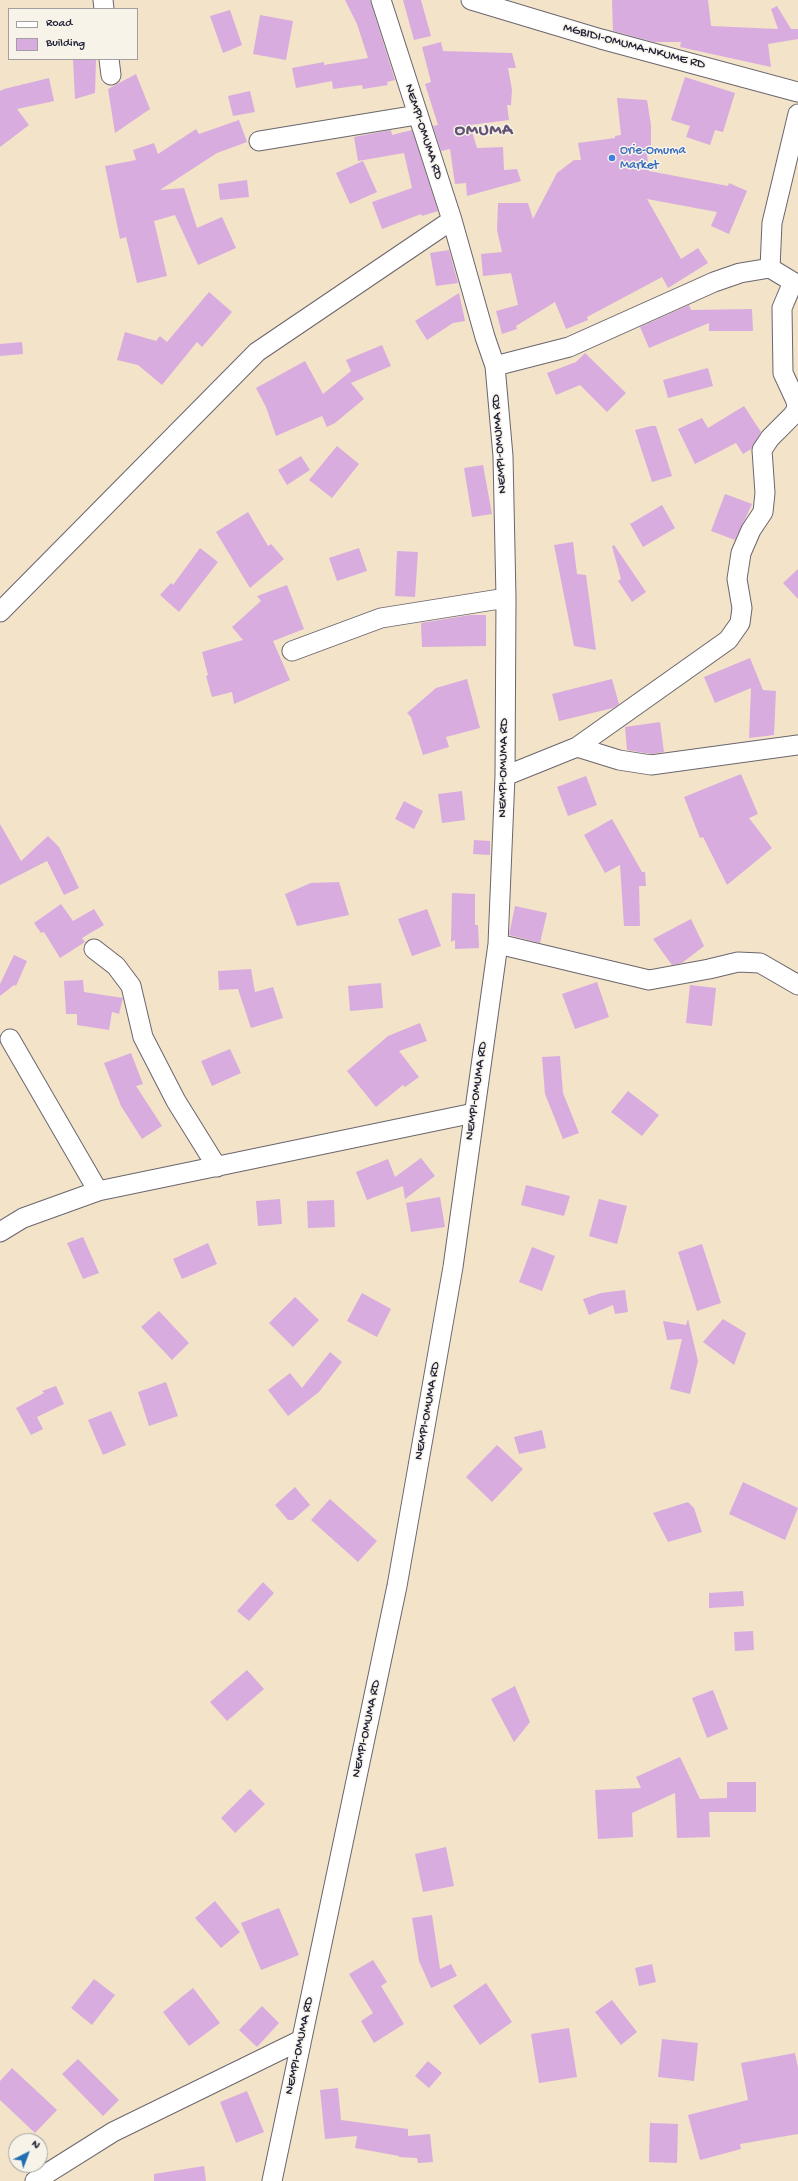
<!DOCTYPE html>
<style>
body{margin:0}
#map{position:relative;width:798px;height:2181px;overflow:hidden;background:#f2e3c9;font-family:"Gochi Hand",sans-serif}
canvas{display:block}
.legend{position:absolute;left:8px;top:8px;width:130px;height:52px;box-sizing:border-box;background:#f7f3e8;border:1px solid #a29fa3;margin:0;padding:5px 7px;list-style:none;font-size:12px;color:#22223b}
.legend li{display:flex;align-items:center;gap:8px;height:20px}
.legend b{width:20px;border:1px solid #a29fa3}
.north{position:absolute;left:8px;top:2133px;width:40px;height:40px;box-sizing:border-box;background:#f7f3e8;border:1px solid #a29fa3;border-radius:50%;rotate:42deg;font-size:11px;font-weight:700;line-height:16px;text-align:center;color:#22223b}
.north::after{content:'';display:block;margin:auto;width:14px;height:18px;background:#1f6fb2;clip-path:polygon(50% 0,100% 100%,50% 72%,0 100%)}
</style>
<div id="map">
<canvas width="798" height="2181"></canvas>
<ul class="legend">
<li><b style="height:5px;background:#fff"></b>Road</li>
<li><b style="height:11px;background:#d9acdf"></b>Building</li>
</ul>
<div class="north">N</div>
</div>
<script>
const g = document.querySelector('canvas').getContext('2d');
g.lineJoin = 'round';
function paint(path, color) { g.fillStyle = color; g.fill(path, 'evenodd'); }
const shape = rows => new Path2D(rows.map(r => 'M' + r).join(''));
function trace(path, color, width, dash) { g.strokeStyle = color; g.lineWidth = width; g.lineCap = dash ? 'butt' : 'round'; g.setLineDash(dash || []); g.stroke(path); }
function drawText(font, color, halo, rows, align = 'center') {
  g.font = font + ' "Gochi Hand",sans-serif'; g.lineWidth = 3; g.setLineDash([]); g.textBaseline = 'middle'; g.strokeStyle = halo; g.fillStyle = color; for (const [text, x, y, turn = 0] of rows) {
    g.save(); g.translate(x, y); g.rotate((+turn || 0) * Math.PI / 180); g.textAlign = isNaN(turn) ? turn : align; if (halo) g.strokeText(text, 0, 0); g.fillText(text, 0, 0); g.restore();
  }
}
const building = shape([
 [345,0,370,0,395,80,387,82,388,85,363,89,362,85,333,89,332,81,296,88,292,68,324,62,324,65,368,58,357,24],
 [403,0,421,0,431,36,414,40],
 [612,0,708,0,711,26,778,29,771,9,777,6,791,29,798,29,798,39,768,44,771,67,689,49,680,47,681,42,654,42,613,31],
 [230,10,242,45,223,53,210,16],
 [260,15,293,21,286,60,253,54],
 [441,42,443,51,512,53,516,68,508,68,512,90,511,105,507,105,509,120,470,125,477,148,503,147,504,170,517,169,521,181,467,196,466,183,455,184,450,149,441,151,433,126,438,125,425,84,431,82,422,47],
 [73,59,96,59,95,93,75,99],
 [136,74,150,109,115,133,108,89],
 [685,77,735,93,723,132,715,130,710,145,686,137,690,126,671,120],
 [49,78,54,101,17,109,29,125,0,147,0,91,4,89],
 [250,91,255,112,233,116,228,96],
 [617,98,647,100,651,125,651,146,646,146,649,171,728,186,729,183,747,191,729,234,711,226,717,212,647,199,681,259,698,248,708,263,668,288,662,277,587,317,588,320,566,329,555,302,516,326,517,329,502,334,496,311,518,305,511,273,483,276,481,254,502,252,497,230,498,203,528,203,533,219,557,173,574,160,581,160,578,143,615,138,615,136,621,135],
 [239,120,247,142,217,153,160,190,184,188,197,228,222,217,236,248,198,265,175,215,154,221,167,276,137,283,126,237,120,239,105,166,136,160,133,150,154,143,158,154,196,129,199,134],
 [391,130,392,135,412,130,438,211,422,216,421,214,382,229,372,202,412,188,404,153,358,161,354,137],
 [363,161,377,192,350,204,336,173],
 [247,180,249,197,220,200,218,184],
 [449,250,458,283,436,286,430,253],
 [209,292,232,312,202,347,197,342,162,385,138,365,117,360,125,332,156,341,160,336,167,342],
 [459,293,465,321,453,323,427,340,415,321],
 [689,305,691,310,752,309,753,331,709,331,709,323,649,348,640,327],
 [22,342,23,354,0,356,0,344],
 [382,345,391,366,351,383,364,399,335,423,327,427,322,416,276,436,266,407,256,388,305,361,323,394,351,371,346,360],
 [585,353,626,393,607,412,580,385,556,395,547,373,576,362],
 [708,368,713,386,668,398,663,380],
 [744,406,761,432,751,449,743,454,736,443,695,464,678,429,702,418,708,428],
 [651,426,656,426,672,476,652,482,635,430],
 [337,446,359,464,332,498,309,480],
 [301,456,310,470,287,485,278,470],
 [483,465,492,514,472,517,464,468],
 [725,494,752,504,735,540,711,531],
 [662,505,675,528,643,547,630,524],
 [248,512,268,546,271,544,284,559,250,588,216,532],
 [573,542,577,574,586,575,596,650,574,646,554,545],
 [614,545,646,592,632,602,618,581,621,579,612,546],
 [200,548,218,562,179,612,160,595,171,583,173,585],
 [359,548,367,571,337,581,329,558],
 [397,551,418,552,415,597,395,596],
 [798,569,798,599,783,583],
 [287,585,304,629,273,641,290,680,234,704,232,692,212,697,206,676,208,675,202,652,243,640,232,627,261,601,257,596],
 [470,615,486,615,486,646,422,647,421,623],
 [750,658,763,690,776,691,774,735,749,738,751,688,715,703,704,677],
 [467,679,480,728,446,737,449,747,423,755,411,717,407,713,436,688],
 [612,679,619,704,613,708,559,721,552,694],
 [660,722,664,752,651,754,627,750,625,727],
 [741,774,758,814,749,818,772,848,727,885,703,837,700,838,684,797],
 [586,776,597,805,568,816,557,787],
 [462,791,465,820,442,823,438,794],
 [404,801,423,811,414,829,395,819],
 [612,819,642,872,645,872,646,886,639,886,640,926,624,926,620,865,605,873,584,835],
 [0,824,21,861,48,836,59,847,79,888,64,895,47,861,0,885],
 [474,840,490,841,490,855,473,854],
 [339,882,349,915,297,926,285,894,311,883],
 [452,893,475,894,475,925,478,925,479,948,455,949,455,940,451,942],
 [61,904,73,921,94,909,104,925,82,938,85,942,60,958,44,932,41,933,34,923],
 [515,906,547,913,540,943,509,935],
 [427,909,441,946,412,956,398,919],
 [691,919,704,946,682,963,672,965,653,939],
 [14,955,27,961,16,986,14,985,0,996,0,984],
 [251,969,255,992,273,987,283,1018,251,1028,238,989,219,990,218,971],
 [83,980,84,992,123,998,119,1014,112,1012,109,1030,77,1025,77,1014,66,1014,64,981],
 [597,982,609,1017,575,1029,562,994],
 [381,983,383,1008,350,1011,348,986],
 [690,985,716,988,712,1026,686,1023],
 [420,1023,427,1041,399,1051,419,1077,405,1087,403,1085,376,1107,347,1071,388,1036],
 [230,1049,241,1073,212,1086,201,1061],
 [131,1053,143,1084,136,1086,162,1126,142,1139,121,1106,104,1063],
 [560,1056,563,1093,579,1133,563,1139,545,1094,542,1057],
 [628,1091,659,1115,642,1136,611,1112],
 [421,1158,435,1176,405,1199,403,1186,367,1200,356,1172,388,1159,395,1177],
 [526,1185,570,1196,564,1216,521,1205],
 [440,1197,445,1227,411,1232,406,1203],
 [280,1199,282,1224,258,1226,256,1201],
 [599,1199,627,1206,617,1244,589,1236],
 [334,1200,335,1227,308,1228,307,1201],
 [83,1237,99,1273,83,1279,67,1243],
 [208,1243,217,1264,182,1279,173,1259],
 [702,1244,721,1303,697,1311,678,1252],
 [532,1247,555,1256,542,1291,519,1282],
 [625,1290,628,1312,615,1314,613,1305,589,1315,583,1299,601,1293],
 [362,1293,391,1309,377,1337,347,1321],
 [295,1297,319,1320,293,1347,269,1323],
 [159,1311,189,1343,172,1360,141,1327],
 [688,1319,698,1361,690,1394,670,1389,682,1339,667,1340,663,1321,686,1325],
 [723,1319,746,1333,734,1365,703,1342],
 [330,1352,342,1362,319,1392,288,1416,268,1390,290,1373,302,1388],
 [166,1382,178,1416,149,1426,138,1392],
 [56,1386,64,1404,37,1417,43,1429,31,1435,16,1408,44,1393,42,1391],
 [111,1411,126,1445,103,1455,88,1420],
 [542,1430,546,1448,519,1454,514,1437],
 [497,1445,523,1469,492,1502,466,1477],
 [743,1482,798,1508,785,1540,729,1514],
 [295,1487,310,1505,293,1520,288,1520,275,1505],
 [330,1499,377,1541,358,1562,311,1520],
 [688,1502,694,1508,702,1532,668,1542,653,1513],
 [263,1582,274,1593,249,1621,237,1611],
 [743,1591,744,1606,709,1608,709,1593],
 [753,1631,754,1650,735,1651,734,1632],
 [247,1670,264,1689,227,1721,210,1702],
 [515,1686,530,1722,514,1742,491,1699],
 [713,1690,728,1729,707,1738,692,1698],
 [680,1757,700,1799,727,1798,727,1782,756,1782,756,1812,709,1812,710,1837,677,1838,675,1793,632,1813,633,1837,598,1839,595,1790,641,1788,636,1777],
 [250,1789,265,1804,235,1833,221,1818],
 [446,1847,454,1886,423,1892,415,1854],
 [215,1901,240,1932,221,1948,195,1918],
 [279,1908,299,1955,261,1970,241,1923],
 [432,1915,440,1969,451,1964,457,1976,431,1988,419,1961,412,1918],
 [373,1960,387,1982,381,1986,404,2024,374,2043,361,2021,373,2013,349,1974],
 [652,1964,656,1982,639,1986,635,1968],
 [94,1979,115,1995,92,2025,71,2008],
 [486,1983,512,2022,480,2045,453,2006],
 [193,1988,220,2023,189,2046,163,2012],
 [612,2000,637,2032,621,2045,595,2012],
 [262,2006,279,2023,257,2047,239,2030],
 [569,2028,577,2077,539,2083,531,2034],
 [662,2039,698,2043,694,2081,658,2077],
 [795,2053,798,2068,798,2134,740,2144,741,2149,700,2160,688,2115,748,2100,741,2063],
 [78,2059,119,2100,103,2116,62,2074],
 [428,2061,442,2073,429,2088,415,2076],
 [12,2068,57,2110,35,2133,0,2100,0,2081],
 [338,2088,341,2120,408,2129,408,2136,430,2134,433,2162,418,2163,417,2158,399,2157,399,2156,355,2148,357,2136,325,2139,320,2090],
 [247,2091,264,2132,236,2143,220,2102],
 [650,2123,678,2124,677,2163,649,2162],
 [204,2166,206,2181,154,2181,154,2174]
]);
const minor = shape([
 [103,0,104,9],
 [471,0,601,39,798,92],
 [109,59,111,75],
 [259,141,417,115],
 [770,268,772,223,798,114],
 [495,366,569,347,714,282,740,273,770,268,798,285],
 [0,612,257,352,452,220],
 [292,651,381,618,506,598],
 [577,747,619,760,651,765,798,745],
 [505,776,577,747,728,640,740,623,742,608,737,579,741,553,751,530,763,512,765,493,762,450,770,438,792,416,797,409,796,401,783,373,782,308,793,282],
 [498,944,649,980,709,969,738,962,760,963,798,985],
 [94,949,116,966,131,986,143,1037,176,1101,217,1167],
 [10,1039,98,1191],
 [0,1232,23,1218,98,1191,474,1113],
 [35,2181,113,2132,301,2040],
 [272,2181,397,1586,453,1267,498,944,505,776,506,598,503,456,495,366,485,337,452,220,381,0]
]);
const markers = [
 [612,158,4,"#3f7fe0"]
];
const streetNames = [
 ["MGBIDI-OMUMA-NKUME RD",634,47,15],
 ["NEMPI-OMUMA RD",423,132,72],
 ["NEMPI-OMUMA RD",500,444,-94],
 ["NEMPI-OMUMA RD",504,768,-89],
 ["NEMPI-OMUMA RD",477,1091,-82],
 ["NEMPI-OMUMA RD",428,1411,-80],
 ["NEMPI-OMUMA RD",367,1729,-78],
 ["NEMPI-OMUMA RD",300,2046,-78]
];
const shopNames = [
 ["Orie-Omuma",620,151],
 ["Market",620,166]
];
const districtNames = [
 ["OMUMA",484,131]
];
paint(building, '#d9acdf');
trace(minor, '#6b666d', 21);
trace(minor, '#fff', 19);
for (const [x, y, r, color] of markers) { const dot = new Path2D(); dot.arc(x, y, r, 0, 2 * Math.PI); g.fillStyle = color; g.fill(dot); trace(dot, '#f7f3e8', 1.5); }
drawText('13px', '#22223b', '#f7f3e8', streetNames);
drawText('13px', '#366cbe', '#f7f3e8', shopNames, 'left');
g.letterSpacing = '1px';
drawText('bold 17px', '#625274', '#f7f3e8', districtNames);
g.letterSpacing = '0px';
</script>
